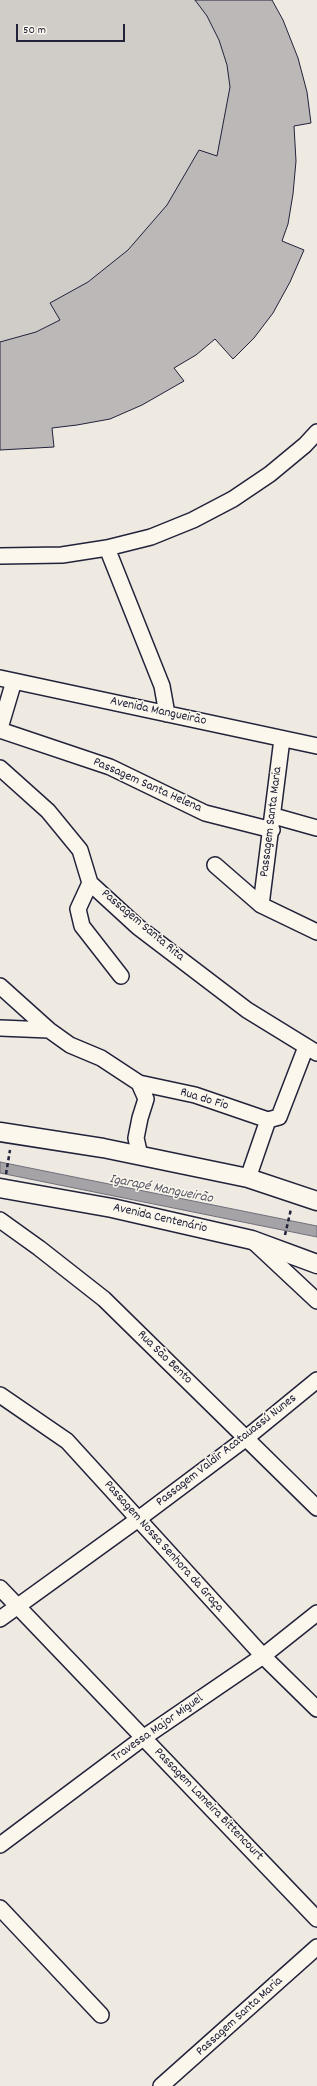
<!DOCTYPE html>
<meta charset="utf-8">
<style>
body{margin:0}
#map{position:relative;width:317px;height:2086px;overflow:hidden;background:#eeeae2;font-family:Dekko,sans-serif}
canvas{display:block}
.scale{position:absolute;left:16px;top:24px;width:109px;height:18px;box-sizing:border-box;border:2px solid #22223b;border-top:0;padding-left:5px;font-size:12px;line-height:14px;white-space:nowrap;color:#22223b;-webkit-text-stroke:3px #fbf7ec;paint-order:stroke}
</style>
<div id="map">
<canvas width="317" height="2086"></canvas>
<div class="scale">50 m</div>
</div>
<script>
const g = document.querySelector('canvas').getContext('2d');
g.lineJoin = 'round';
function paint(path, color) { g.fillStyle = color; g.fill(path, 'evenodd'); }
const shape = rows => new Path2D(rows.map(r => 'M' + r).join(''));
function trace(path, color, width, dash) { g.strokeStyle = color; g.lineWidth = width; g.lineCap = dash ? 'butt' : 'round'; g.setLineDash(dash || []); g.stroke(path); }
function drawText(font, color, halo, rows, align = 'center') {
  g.font = font + ' Dekko,sans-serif'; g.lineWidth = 3; g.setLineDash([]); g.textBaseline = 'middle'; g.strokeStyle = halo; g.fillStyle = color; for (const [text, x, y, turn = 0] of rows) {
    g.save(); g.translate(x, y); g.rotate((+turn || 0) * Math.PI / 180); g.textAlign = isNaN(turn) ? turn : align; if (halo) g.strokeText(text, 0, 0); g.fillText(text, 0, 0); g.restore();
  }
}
const green = shape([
 [0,0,272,0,298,58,307,92,311,123,294,126,296,161,288,224,282,241,304,250,290,283,273,313,254,338,233,359,215,339,174,368,184,381,143,405,110,419,77,425,52,428,54,447,0,450]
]);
const water = shape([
 [0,1162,317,1226,317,1237,0,1173,0,1162]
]);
const building = shape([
 [195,0,272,0,283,20,298,58,307,92,311,123,294,126,296,161,293,194,288,224,282,241,304,250,290,282,273,313,254,338,233,359,215,339,196,355,174,368,184,381,142,405,110,419,77,425,52,428,54,447,0,450,0,342,36,332,60,320,50,303,88,282,128,250,167,205,199,150,217,156,230,87,227,65,219,40,207,16,195,0]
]);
const path = shape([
 [6,1174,10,1150],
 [285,1235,291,1209]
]);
const minor = shape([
 [107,548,162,686,167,714],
 [0,556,62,555,107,548,151,537,193,520,233,499,270,474,305,445,317,432],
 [0,678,317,746],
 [0,728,14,681],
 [0,730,110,767,205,813,272,830],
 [0,768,48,811,80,850,90,883,138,927,247,1010,317,1053],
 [274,816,317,828],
 [215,865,261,905,317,932],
 [90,883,78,909,82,926,121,976],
 [261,905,282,739],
 [0,986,49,1030,70,1045,101,1058,139,1083,146,1099,140,1118,136,1138,140,1156],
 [0,1028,49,1030],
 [139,1083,195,1095,268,1120],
 [248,1178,268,1120,279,1117,306,1047],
 [0,1220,39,1248,104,1299,317,1508],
 [255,1243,317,1301],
 [0,1395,67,1441,263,1656,317,1709],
 [0,1588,317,1919],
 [0,1619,137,1520,245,1439,317,1380],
 [0,1845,143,1738,263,1656,317,1613],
 [0,1908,101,2015],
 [161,2086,317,1947]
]);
const major = shape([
 [0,1132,103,1148,248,1178,317,1201],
 [0,1188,112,1208,252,1240,317,1264]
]);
const streetNames = [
 ["Avenida Mangueirão",158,712,12],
 ["Passagem Santa Helena",147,786,24],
 ["Passagem Santa Maria",272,822,-83],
 ["Passagem Santa Rita",142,926,40],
 ["Rua do Fio",204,1100,17],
 ["Avenida Centenário",160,1219,13],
 ["Rua São Bento",164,1358,44],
 ["Passagem Valdir Acatauassú Nunes",227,1451,-38],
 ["Passagem Nossa Senhora da Graça",163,1547,48],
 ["Travessa Major Miguel",158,1729,-35],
 ["Passagem Lameira Bittencourt",208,1805,46],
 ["Passagem Santa Maria",240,2017,-42]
];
const waterNames = [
 ["Igarapé Mangueirão",161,1190,11]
];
paint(green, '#d0cdc9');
paint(water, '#a6a3a7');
trace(water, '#716f7c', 1);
paint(building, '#bcb8b8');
trace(building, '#22223b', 1);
trace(minor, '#22223b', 18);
trace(major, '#22223b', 21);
trace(path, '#22223b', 2.5, [4, 3]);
trace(minor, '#fbf7ec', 15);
trace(major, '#fbf7ec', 18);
drawText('13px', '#22223b', '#fbf7ec', streetNames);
drawText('italic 14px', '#575666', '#fbf7ec', waterNames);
</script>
